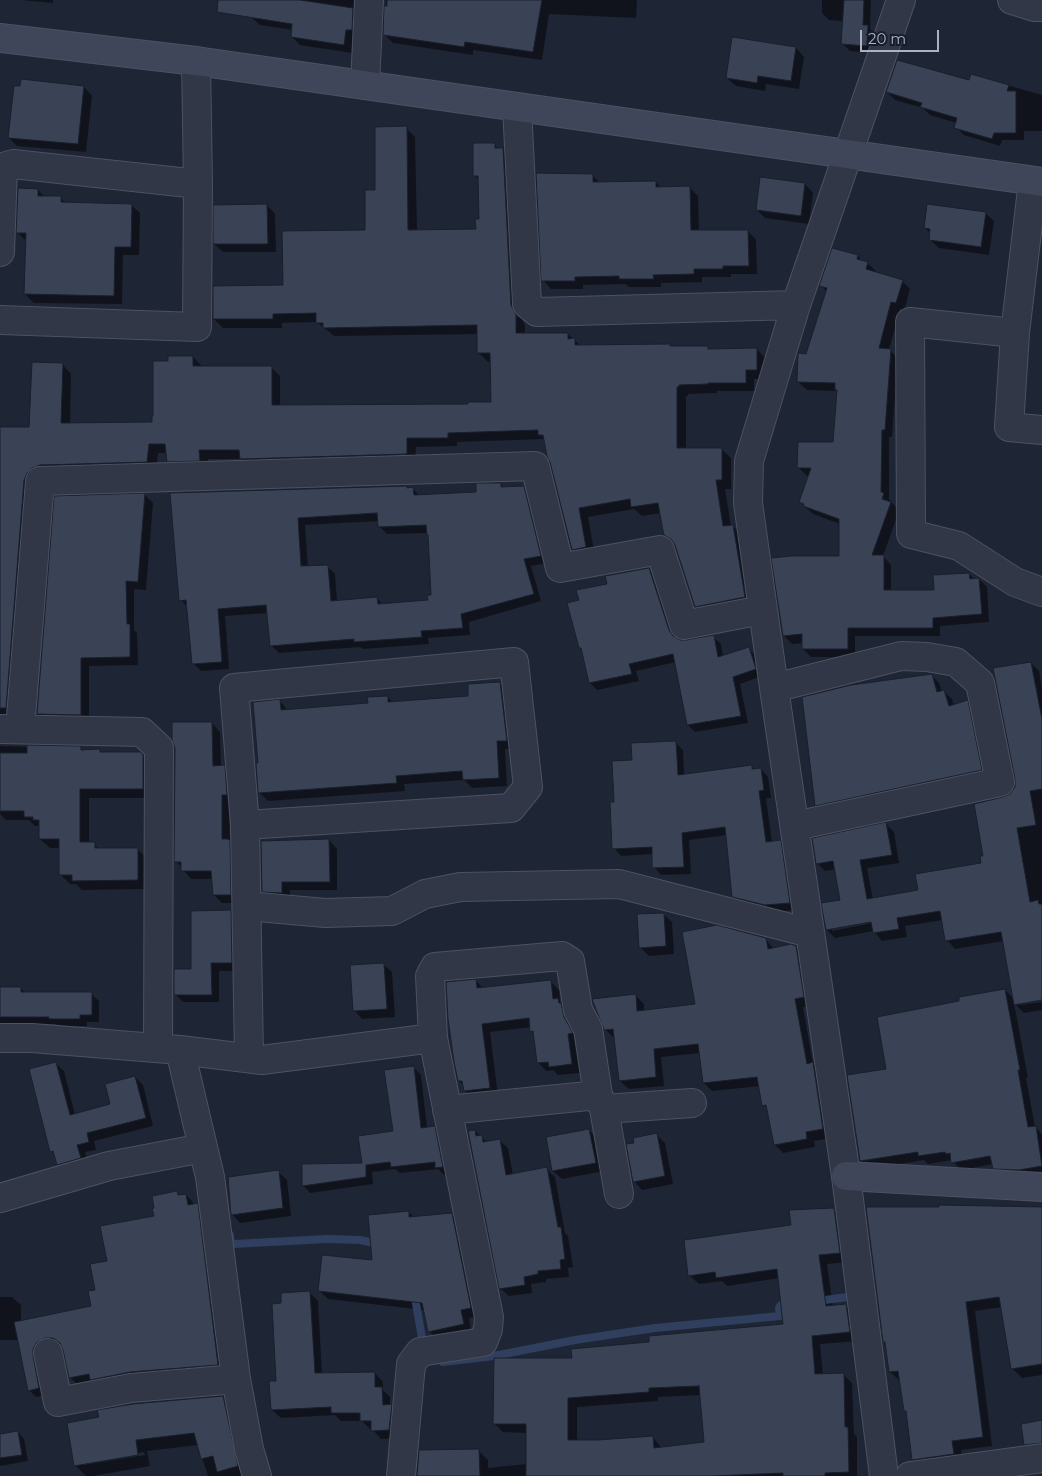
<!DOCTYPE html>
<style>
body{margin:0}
#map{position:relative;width:1042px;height:1476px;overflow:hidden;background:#1e2535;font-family:Montserrat,sans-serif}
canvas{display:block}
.scale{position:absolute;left:860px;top:30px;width:79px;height:22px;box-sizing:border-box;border:2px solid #abb2c3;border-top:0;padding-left:6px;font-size:15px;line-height:18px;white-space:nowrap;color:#abb2c3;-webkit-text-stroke:4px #171d2a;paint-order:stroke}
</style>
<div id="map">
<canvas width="1042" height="1476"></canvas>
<div class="scale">20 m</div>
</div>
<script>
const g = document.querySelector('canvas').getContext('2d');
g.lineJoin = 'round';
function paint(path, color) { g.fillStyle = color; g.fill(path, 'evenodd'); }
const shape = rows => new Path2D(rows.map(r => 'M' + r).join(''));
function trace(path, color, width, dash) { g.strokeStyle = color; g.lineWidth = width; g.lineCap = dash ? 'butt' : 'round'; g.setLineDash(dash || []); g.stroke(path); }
const shadow = shape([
 [20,0,53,0,53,3],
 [254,0,364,0,352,53,300,45,292,37,293,30,260,25,251,17],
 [386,0,637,0,636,18,549,14,542,60,473,50,473,55,393,43,384,34],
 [822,0,871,0,870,29,875,33,874,53,850,51,843,44,844,21,829,20,822,13],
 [796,48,804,57,799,89,766,84,765,91,736,86,727,78],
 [971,75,1042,95,1042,131,1024,131,1024,140,1002,140,1000,146,964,135,956,127,957,123,930,115,923,108,895,100,887,92,970,81],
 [84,87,92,96,86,152,17,146,9,138],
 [406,128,415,137,417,231,477,230,480,220,479,180,474,175,494,145,499,149,503,149,512,158,520,315,525,325,525,334,568,334,581,346,707,347,710,350,757,349,766,359,766,379,754,379,754,391,717,391,717,393,688,394,688,396,686,396,686,449,721,449,731,458,731,489,725,489,731,526,733,526,742,535,754,606,705,616,696,606,676,545,665,534,661,513,642,516,634,509,588,517,595,556,582,559,573,549,544,439,457,442,457,446,416,447,415,463,250,468,241,459,208,459,208,469,178,470,168,461,167,453,158,453,156,471,49,474,14,722,0,726,0,429,30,428,62,364,71,374,70,424,153,423,169,363,193,357,203,367,271,367,280,376,280,406,470,405,492,403,491,362,488,362,478,352,478,334,334,336,317,322,282,323,282,328,223,328,214,319,285,286,366,231,377,191],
 [592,175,600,183,656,182,662,188,690,188,698,196,699,231,748,231,756,240,757,274,731,274,731,277,702,277,702,282,661,283,661,287,629,287,626,284,583,285,583,289,551,289,543,280],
 [805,184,813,193,809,224,765,218,757,210],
 [38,190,45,197,60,198,66,203,131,205,140,213,139,255,123,255,122,304,34,303,25,294,27,242,18,233],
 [267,205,275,214,276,252,223,252,214,244],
 [985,213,994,221,989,255,939,248,930,240,931,234,925,228],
 [833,249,858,256,863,262,867,263,876,271,875,273,902,281,910,289,904,311,900,309,889,350,898,358,892,437,889,437,889,499,899,511,883,556,891,565,891,591,936,591,969,574,974,579,979,579,987,587,989,622,940,626,940,636,855,636,855,657,811,657,803,649,803,643,792,644,784,636,840,557,840,524,813,514,800,502,810,476,807,476,798,467,835,443,837,391,807,390,798,382,827,292,821,285],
 [500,484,504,488,523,487,531,495,548,563,531,566,541,601,469,622,470,635,428,638,429,644,363,649,360,647,279,653,271,645,268,613,225,616,229,669,201,671,193,663,188,608,181,600,171,494,407,487,409,489,413,489,420,496,477,493],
 [379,521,379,526,387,534,428,533,430,537,432,596,429,601,383,605,377,598,337,601,335,574,327,566,308,567,305,525],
 [145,495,153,503,146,590,134,589,134,630,137,633,138,665,89,666,89,723,46,722,38,714],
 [649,569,656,577,676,638,680,641,713,637,721,644,723,657,748,648,756,656,762,676,740,684,748,723,695,732,688,725,676,662,636,671,639,681,597,690,590,683,583,650,580,647,580,601,608,585],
 [1031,663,1039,671,1042,688,1042,999,1020,1003,1020,1005,1042,1002,1042,1010,1024,1013,1014,1003,1028,1078,1026,1078,1035,1127,1042,1134,1042,1175,1002,1176,994,1168,993,1164,961,1170,952,1160,928,1164,924,1160,869,1169,861,1161,888,1070,961,1002,1005,990,1015,1000,1004,941,955,949,947,940,943,920,905,926,907,937,882,941,874,931,835,938,827,930,841,901,836,869,825,871,817,863,886,824,894,832,899,863,867,868,873,900,919,891,983,864,984,857,1011,795,1016,788],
 [877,919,877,922,832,931,832,928],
 [932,676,939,683,942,692,944,692,952,699,954,706,967,702,975,709,989,777,823,813,816,805],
 [500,683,508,692,515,749,505,749,507,786,472,788,464,780,404,784,405,791,268,801,259,792,259,764,280,701,288,711,369,704,388,697,393,703,470,697],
 [212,723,220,732,221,767,224,767,232,775,229,803,230,842,236,849,238,903,222,903,214,895,213,879,191,879,176,861],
 [676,743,683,750,684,775,752,767,755,770,761,769,768,777,771,798,766,798,772,842,780,841,788,849,797,910,773,912,741,904,733,896,727,835,689,840,691,874,661,875,654,867,653,854,621,856,614,848,615,803,633,761],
 [0,746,80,748,84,751,100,751,103,754,140,754,152,765,152,798,89,798,89,844,94,844,100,850,137,849,147,858,147,889,82,890,76,884,70,884,61,875,61,848,50,848,40,839,40,826,35,826,29,820,6,820,0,814],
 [329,840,337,849,337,890,290,890,290,901,271,899,263,891],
 [230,912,238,919,239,971,219,971,219,1002,183,1002,175,994],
 [663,914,672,922,674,954,649,956,640,947],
 [765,939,774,949,796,947,804,955,812,1005,803,1007,813,1064,822,1072,831,1138,814,1141,815,1147,783,1153,775,1145,769,1110,764,1105,760,1086,712,1091,704,1083,700,1053,661,1057,664,1086,629,1089,620,1081,615,1037,614,1038,605,1029,635,995,644,1004,644,1011,697,1005],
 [383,964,392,972,395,1017,362,1019,354,1010],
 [475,980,483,988,550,981,559,990,560,1002,566,1008,580,1041,576,1042,580,1073,558,1075,553,1070,546,1071,538,1062,534,1034,531,1031,531,1027,490,1032,498,1096,473,1099,465,1090,464,1086,459,1081],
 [0,988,21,988,26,994,91,994,99,1001,99,1022,87,1022,87,1026,58,1026,56,1024,0,1024],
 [55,1063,64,1071,75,1115,112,1105,135,1077,143,1085,153,1126,94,1141,96,1150,85,1152,88,1166,66,1172,58,1164,56,1156,51,1151],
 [413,1067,421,1075,427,1128,434,1127,442,1135,450,1174,444,1175,438,1169,400,1173,395,1169,372,1172,373,1184,310,1193,303,1185,363,1165,394,1132],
 [589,1130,597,1139,604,1171,562,1179,553,1171],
 [475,1131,487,1142,499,1140,508,1148,513,1175,546,1169,555,1177,565,1233,568,1236,573,1267,568,1268,569,1277,546,1279,546,1282,531,1284,532,1293,509,1296,500,1288],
 [656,1134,665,1143,673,1184,642,1190,634,1181,635,1144],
 [278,1172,287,1180,291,1216,240,1223,232,1214],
 [176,1193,180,1196,186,1195,193,1202,193,1205,197,1204,204,1211,225,1371,77,1384,70,1377,64,1349,62,1345,53,1344,46,1395,36,1397,29,1390,19,1340,0,1340,0,1297,12,1297,21,1305,21,1322,92,1307,96,1290,109,1262,155,1217],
 [1042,1208,1042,1375,1022,1378,1013,1369,1002,1307,975,1311,992,1446,961,1450,963,1463,923,1469,913,1459,907,1413,905,1410,900,1381,890,1372,887,1344,884,1341],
 [834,1210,843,1219,849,1262,827,1264,833,1307,846,1306,855,1315,859,1341,820,1344,823,1375,843,1374,852,1383,854,1434,857,1437,857,1476,418,1476,479,1451,488,1460,488,1468,527,1464,527,1433,503,1432,494,1423,573,1360,651,1343,784,1325,780,1278,727,1286,722,1281,699,1284,689,1275,792,1226],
 [701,1395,705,1443,662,1449,653,1437,577,1441,577,1407,658,1401,658,1397],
 [408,1212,414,1217,452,1214,460,1222,479,1316,469,1318,471,1332,437,1339,429,1331,424,1310,328,1299,320,1291,373,1262],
 [310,1293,318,1301,322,1374,375,1373,383,1382,383,1390,390,1397,390,1406,400,1414,398,1438,381,1439,372,1429,370,1429,362,1421,341,1421,335,1415,281,1418,272,1410,271,1382,277,1382,283,1304],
 [223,1397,235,1409,249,1476,208,1476,198,1445,147,1451,150,1466,93,1476,86,1476,75,1465],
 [144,1452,145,1455,83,1465,83,1463],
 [1042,1422,1042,1453,1035,1453,1025,1444],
 [18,1432,24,1439,28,1461,0,1466,0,1435]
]);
const stream = shape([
 [230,1235,231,1242,234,1244,326,1239,360,1240,379,1244],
 [414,1292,422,1338],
 [817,1301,848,1297],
 [443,1362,494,1356,575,1340,655,1328,780,1316,779,1308,781,1305,791,1304]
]);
const building = shape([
 [218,0,300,0,353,8,352,30,346,30,344,45,291,37,292,24,217,12,218,0],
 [387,0,542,0,533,52,465,42,464,47,383,35,384,6,387,6,387,0],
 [844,0,864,0,863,25,868,25,867,46,841,44,844,0],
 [732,37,796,47,791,81,758,76,757,83,726,78,732,37],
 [897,60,969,80,971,74,1009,85,1007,91,1016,91,1016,133,994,133,992,139,954,128,957,118,920,107,922,103,886,92,897,60],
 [21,79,84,86,78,144,8,138,14,86,20,86,21,79],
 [407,126,408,230,476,229,475,219,479,219,478,176,473,176,473,143,495,143,495,148,503,148,511,305,516,315,516,333,568,333,568,339,575,338,575,345,670,344,670,346,708,346,708,349,757,348,757,370,746,370,746,383,708,383,708,384,679,385,679,387,677,387,677,448,722,448,722,480,716,480,723,526,733,525,745,597,695,607,675,545,671,539,664,535,663,531,658,503,631,507,630,499,579,508,586,547,572,550,550,462,547,456,543,435,538,435,538,430,448,433,448,438,407,438,407,454,240,459,239,450,199,450,200,461,167,462,165,444,149,444,147,462,40,465,32,468,27,473,24,480,6,708,0,708,0,427,29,427,32,362,63,363,61,423,152,422,152,416,153,416,153,361,168,361,168,356,193,356,193,366,272,366,272,405,468,404,468,402,491,402,490,353,477,353,477,325,323,328,323,323,316,323,316,313,273,314,273,319,213,319,213,286,283,285,282,231,365,230,365,190,375,190,375,127,407,126],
 [536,173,593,174,593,182,656,181,656,187,690,186,691,230,748,230,749,266,723,266,723,269,694,269,694,274,653,275,654,279,619,279,619,276,575,277,575,281,541,281,536,173],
 [760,177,805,183,801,216,756,210,760,177],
 [18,188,38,189,38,196,61,196,61,202,132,204,131,247,115,247,114,296,24,294,26,233,16,233,18,188],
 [267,204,268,244,213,244,213,205,267,204],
 [927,204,986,212,981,247,929,240,930,229,924,228,927,204],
 [832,248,858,255,857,259,868,262,866,269,903,280,896,303,891,302,879,348,891,349,885,430,882,430,881,492,884,493,882,499,891,502,872,555,884,555,884,590,934,590,933,575,969,573,970,579,979,578,982,614,933,618,933,628,848,628,848,649,802,649,802,634,783,636,771,558,791,556,839,556,839,519,803,506,804,504,799,502,811,468,797,468,798,442,833,442,837,390,835,390,835,383,797,382,798,353,806,354,827,288,819,286,832,248],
 [476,483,501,483,501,487,524,486,541,556,524,559,534,594,461,614,463,628,421,631,422,637,354,642,354,639,270,646,266,605,218,609,222,662,192,664,186,600,179,601,170,493,407,486,407,488,413,487,414,495,476,492,476,483],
 [377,513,378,527,426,525,427,535,428,535,431,595,427,595,428,600,378,604,377,597,331,601,328,565,301,566,298,518,377,513],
 [145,493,138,582,126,581,127,624,130,624,130,657,81,658,81,715,37,714,54,496,145,493],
 [649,568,669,630,673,636,680,640,686,640,714,635,718,657,749,647,756,669,733,677,741,716,687,725,673,654,629,664,632,674,589,683,581,648,579,648,567,603,579,600,576,590,607,584,605,576,649,568],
 [1031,662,1042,719,1042,789,1030,791,1036,825,1017,828,1030,902,1038,900,1039,904,1042,904,1042,1000,1014,1005,1001,932,945,941,940,911,897,918,899,929,873,933,871,922,826,930,821,903,840,900,833,861,816,864,812,838,886,822,892,855,860,860,867,899,918,890,915,874,981,863,980,856,983,856,974,804,1003,797,1010,794,1015,787,1015,779,993,668,1031,662],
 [932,674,937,692,944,690,949,706,968,700,982,770,815,806,802,697,851,685,932,674],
 [500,682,507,741,497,741,499,778,463,780,462,771,396,776,397,783,258,793,256,763,258,763,253,702,280,699,281,710,368,703,367,697,388,696,388,702,468,696,468,684,500,682],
 [172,722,212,722,213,766,225,765,227,795,222,795,222,839,228,839,230,841,231,895,213,895,211,871,181,871,181,862,174,862,175,748,172,740,172,722],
 [676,741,678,775,752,765,752,769,761,768,764,790,759,791,766,842,781,840,790,903,765,905,732,897,725,827,682,833,684,867,652,868,652,847,612,849,610,802,614,802,612,761,632,760,631,743,676,741],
 [27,745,81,746,81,750,100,749,100,752,141,752,143,755,143,789,80,789,80,842,95,842,95,848,138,848,138,880,72,881,72,875,59,875,59,839,39,839,39,820,33,820,33,817,24,817,24,811,0,811,0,753,27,753,27,745],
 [329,839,330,882,282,882,282,893,262,892,261,841,329,839],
 [231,910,232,963,211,963,212,995,174,995,174,969,191,969,191,911,231,910],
 [664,913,666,946,639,948,637,914,664,913],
 [717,925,766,938,768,949,791,944,796,946,804,997,795,999,807,1064,813,1062,823,1129,806,1132,807,1139,774,1145,766,1105,762,1106,757,1077,703,1083,698,1044,654,1049,656,1077,619,1081,613,1029,604,1030,592,999,636,994,637,1011,695,1004,682,932,717,925],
 [384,963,387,1009,353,1011,350,965,384,963],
 [476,979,477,988,551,980,553,999,558,998,559,1003,561,1003,564,1017,573,1033,568,1034,572,1064,549,1067,548,1062,537,1063,533,1031,530,1032,529,1018,482,1024,490,1088,464,1091,462,1081,458,1081,454,1062,448,1019,446,982,476,979],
 [0,987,21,987,21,992,92,992,92,1015,80,1015,80,1019,49,1019,49,1017,0,1017,0,987],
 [1005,989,1020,1070,1018,1070,1028,1127,1036,1126,1042,1166,1019,1170,993,1169,990,1156,951,1163,950,1153,946,1154,945,1152,918,1156,918,1152,860,1161,847,1075,886,1069,877,1017,959,1001,959,997,1005,989],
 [56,1062,70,1115,110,1104,105,1084,135,1076,146,1118,87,1133,89,1142,77,1145,81,1158,57,1165,53,1151,50,1152,29,1069,56,1062],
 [414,1066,421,1128,435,1126,443,1167,435,1168,435,1162,391,1167,390,1162,366,1165,366,1177,302,1186,302,1164,362,1163,358,1136,393,1131,384,1070,414,1066],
 [589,1129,596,1163,552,1171,546,1137,589,1129],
 [475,1130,476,1136,482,1135,483,1142,500,1139,506,1175,547,1167,558,1227,561,1227,565,1259,560,1260,561,1269,538,1271,538,1274,524,1277,525,1285,499,1289,468,1131,475,1130],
 [657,1133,665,1176,633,1182,626,1144,634,1143,633,1138,657,1133],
 [279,1170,283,1208,231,1215,228,1177,279,1170],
 [177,1191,178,1195,186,1194,188,1205,198,1203,218,1365,130,1372,90,1380,89,1374,69,1378,63,1350,60,1343,53,1338,45,1338,37,1342,33,1349,33,1356,39,1388,28,1391,14,1322,91,1306,88,1291,95,1290,90,1264,107,1261,100,1226,154,1216,152,1209,154,1208,152,1196,177,1191],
 [939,1205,1042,1207,1042,1364,1011,1369,999,1297,966,1302,983,1437,952,1441,954,1454,912,1460,906,1411,904,1411,898,1371,889,1372,885,1342,883,1342,866,1207,939,1207,939,1205],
 [834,1208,840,1253,819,1255,826,1306,846,1304,850,1332,812,1336,815,1374,844,1373,845,1427,848,1427,849,1472,825,1473,825,1476,783,1476,783,1473,713,1476,526,1476,526,1424,493,1424,494,1358,572,1358,571,1349,649,1342,649,1336,783,1324,777,1269,716,1278,715,1272,688,1276,684,1240,791,1225,789,1210,834,1208],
 [699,1386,704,1442,654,1448,653,1436,598,1440,568,1440,568,1398,649,1392,649,1388,699,1386],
 [409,1211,409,1217,452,1213,471,1308,461,1310,464,1324,428,1332,422,1303,318,1291,322,1255,372,1260,368,1215,409,1211],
 [310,1291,315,1373,375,1372,375,1387,382,1387,383,1405,392,1404,389,1430,371,1431,371,1421,360,1421,360,1413,331,1413,331,1407,271,1410,269,1381,276,1381,272,1304,281,1303,281,1293,310,1291],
 [223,1396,238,1466,217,1472,213,1456,201,1459,194,1433,136,1440,138,1455,74,1466,67,1423,99,1417,97,1410,133,1404,223,1396],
 [1042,1420,1042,1443,1024,1445,1021,1424,1042,1420],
 [18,1431,22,1455,0,1458,0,1434,18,1431],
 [479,1449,480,1476,417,1476,419,1450,479,1449]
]);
const street = shape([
 [1012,0,1034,7,1042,7],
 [365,85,369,0],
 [517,107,527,304,537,312,796,305],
 [1033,181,1015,333,1009,427,1042,430],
 [0,252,3,167,13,164,198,184],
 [0,320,197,327,198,184,196,61],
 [1015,333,910,322,911,534,959,546,1015,582,1042,592],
 [774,688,901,656,927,657,956,662,980,683,1000,782,795,826],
 [0,729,142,732,159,748,158,1048],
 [20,729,40,481,535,466,560,568,660,550,684,625,762,610],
 [245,825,511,808,528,787,514,662,234,688,245,825,249,1058],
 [247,906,325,913,392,911,425,894,460,887,619,884,810,933],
 [0,1038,32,1038,180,1050,210,1177,236,1379,249,1449,257,1476],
 [433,1038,430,976,435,967,562,956,570,961,578,1010,588,1029,598,1095,604,1109,619,1194],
 [180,1050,262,1060,433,1038,489,1317,488,1329,483,1342,420,1352,411,1364,401,1476],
 [604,1109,692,1103],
 [447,1110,598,1095],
 [0,1198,109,1166,203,1148],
 [48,1353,58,1402,131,1388,236,1379],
 [884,1476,846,1176,774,688,748,503,749,461,796,305,901,0],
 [910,1476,1042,1458]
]);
const secondary = shape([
 [0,38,196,61,1042,182],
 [846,1176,1042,1187]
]);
paint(shadow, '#0007');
trace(stream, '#303f5d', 8);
paint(building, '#3a4356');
trace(building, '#191f2c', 1);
trace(street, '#4c5261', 30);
trace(secondary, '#4c5261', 30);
trace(street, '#313746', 28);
trace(secondary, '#3f4659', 28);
</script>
